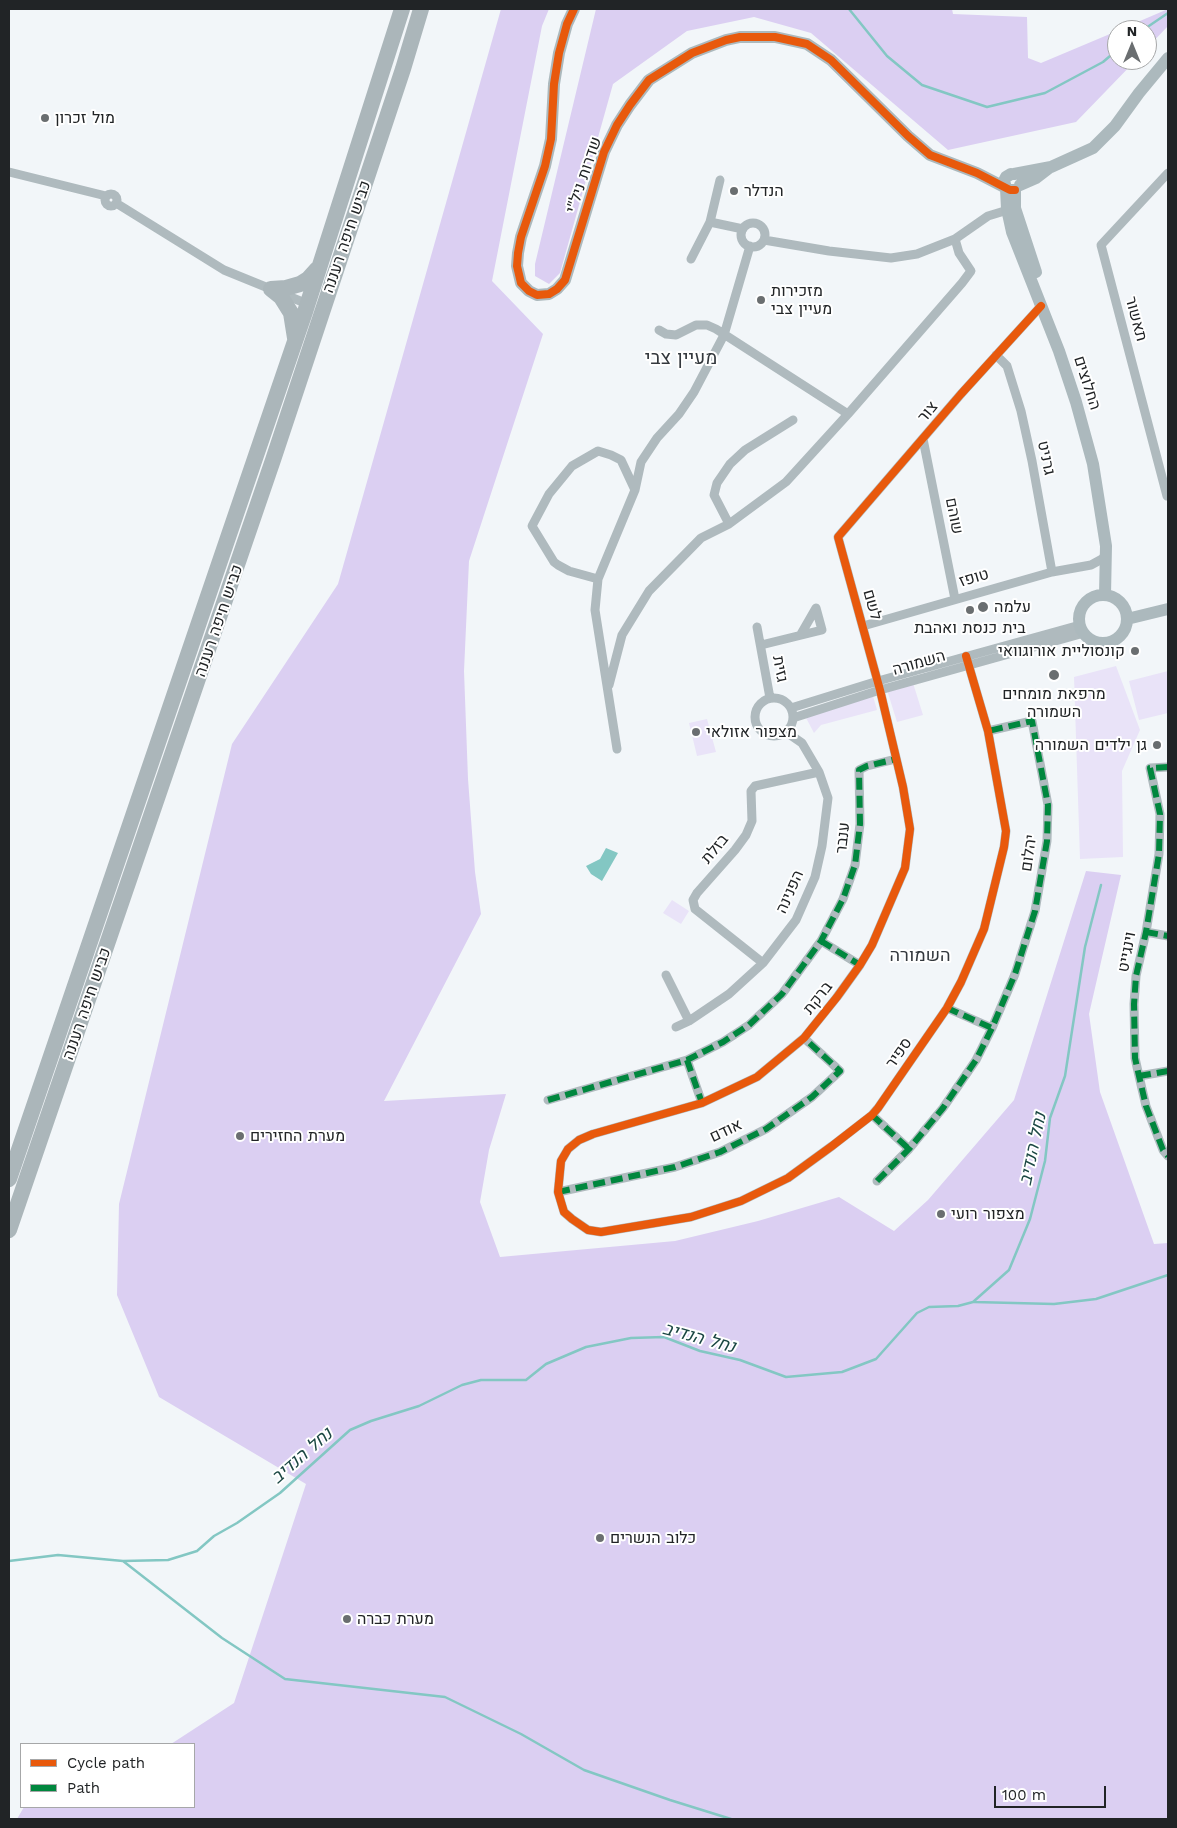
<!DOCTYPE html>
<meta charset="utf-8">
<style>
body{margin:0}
#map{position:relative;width:1177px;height:1828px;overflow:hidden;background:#f2f6f9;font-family:"Work Sans",sans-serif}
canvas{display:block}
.frame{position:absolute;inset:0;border:10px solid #212426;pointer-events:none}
.legend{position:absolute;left:20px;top:1743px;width:175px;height:65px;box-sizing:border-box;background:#fff;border:1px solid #a6a7a8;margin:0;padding:6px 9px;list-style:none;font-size:15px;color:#212426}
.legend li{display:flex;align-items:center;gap:10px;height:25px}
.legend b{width:25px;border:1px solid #a6a7a8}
.north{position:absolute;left:1107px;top:20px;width:50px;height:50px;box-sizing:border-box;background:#fff;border:1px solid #a6a7a8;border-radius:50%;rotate:0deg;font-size:14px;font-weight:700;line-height:20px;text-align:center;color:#212426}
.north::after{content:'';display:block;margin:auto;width:18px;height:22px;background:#6a6e70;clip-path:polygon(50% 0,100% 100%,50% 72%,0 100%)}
.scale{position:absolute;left:994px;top:1786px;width:112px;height:22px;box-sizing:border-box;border:2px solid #212426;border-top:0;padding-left:6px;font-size:15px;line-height:18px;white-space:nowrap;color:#212426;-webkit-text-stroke:4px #fff;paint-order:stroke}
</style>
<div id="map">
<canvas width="1177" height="1828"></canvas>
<div class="frame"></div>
<ul class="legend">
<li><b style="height:6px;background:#e8590c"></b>Cycle path</li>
<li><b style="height:6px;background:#00873e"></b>Path</li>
</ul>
<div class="north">N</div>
<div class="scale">100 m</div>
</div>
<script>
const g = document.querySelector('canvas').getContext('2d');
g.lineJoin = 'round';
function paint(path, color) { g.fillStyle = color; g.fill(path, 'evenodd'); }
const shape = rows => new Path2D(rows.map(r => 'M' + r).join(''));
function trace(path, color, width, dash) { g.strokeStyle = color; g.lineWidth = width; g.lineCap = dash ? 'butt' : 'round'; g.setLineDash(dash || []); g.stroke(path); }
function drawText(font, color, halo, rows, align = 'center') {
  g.font = font + ' "Work Sans",Heebo,sans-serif'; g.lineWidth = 4; g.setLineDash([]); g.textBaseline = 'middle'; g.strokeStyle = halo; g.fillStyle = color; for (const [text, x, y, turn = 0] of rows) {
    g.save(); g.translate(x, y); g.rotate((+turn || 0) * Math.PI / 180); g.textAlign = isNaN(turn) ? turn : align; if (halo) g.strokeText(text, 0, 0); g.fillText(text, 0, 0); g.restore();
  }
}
const green = shape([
 [1116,666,1140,730,1122,771,1123,857,1080,859,1074,677],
 [1168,671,1168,713,1139,720,1129,681],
 [913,683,923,715,897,722,887,690],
 [873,696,877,710,821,725,814,733,804,714],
 [707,719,716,752,697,756,689,723],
 [672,900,689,911,681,924,663,913]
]);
const forest = shape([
 [501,9,549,9,542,26,492,281,543,334,469,561,464,671,468,779,475,872,481,914,384,1101,506,1094,489,1150,480,1202,500,1257,675,1241,758,1221,839,1197,894,1231,928,1200,1014,1100,1086,871,1121,875,1089,1014,1100,1092,1154,1244,1168,1243,1168,1819,17,1819,24,1807,194,1807,194,1744,171,1744,234,1703,306,1484,159,1397,117,1295,119,1204,232,744,338,584],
 [596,9,952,9,953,14,1027,17,1028,58,1041,63,1117,31,1117,60,1136,60,1076,122,948,150,811,33,754,17,687,31,613,84,560,273,549,284,535,276,535,264],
 [1168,9,1168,26,1147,48,1147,30,1119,30]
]);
const water = shape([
 [606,848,618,853,602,881,591,874,586,866,600,859]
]);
const stream = shape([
 [849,9,887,56,922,85,987,107,1045,93,1103,62,1117,50],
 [1143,30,1168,13],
 [974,1302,1054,1304,1096,1299,1168,1275],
 [9,1561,58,1555,123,1561,168,1560,197,1551,214,1536,237,1523,280,1493,350,1430,371,1421,419,1406,462,1385,481,1380,526,1380,546,1364,586,1347,631,1338,664,1337,700,1351,740,1360,786,1377,842,1372,876,1359,917,1313,929,1307,958,1306,973,1302,1009,1270,1030,1219,1045,1161,1050,1118,1065,1076,1085,947,1101,885],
 [123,1561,222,1638,285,1679,445,1697,521,1734,584,1770,670,1800,731,1819]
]);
const street = shape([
 [9,172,106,196],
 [1168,173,1101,245,1167,496,1168,495],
 '105 200a6 6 0 1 1 12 0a6 6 0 1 1-12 0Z',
 [116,203,224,270,310,305],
 [710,222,743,229],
 '741 235a12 12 0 1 1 24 0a12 12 0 1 1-24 0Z',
 [764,240,829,251,891,258,917,254,955,239,988,216,1011,209],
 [691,259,710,222,720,180],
 [659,330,666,334,676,335,696,325,707,325,716,329,848,414],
 [996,355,1007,366,1021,411,1032,461,1052,572],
 [793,420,745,450,730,464,717,483,714,495,729,524,786,482,848,414,962,283,971,271,959,253,955,239],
 [923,439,955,599],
 [598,579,569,571,558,565,554,562,532,526,549,494,572,466,598,451,611,455,621,460,635,490],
 [863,626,1052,572,1091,565,1102,559,1106,554],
 [757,627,770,698],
 [761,645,822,630,816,608,801,634],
 [966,656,988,731,1006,831,1004,847,984,929,961,982,947,1008,878,1108,872,1115,832,1146,788,1178,741,1201,691,1217,601,1232,588,1230,572,1219,564,1212,558,1192,561,1161,568,1149,579,1140,593,1134,702,1103,757,1077,804,1038,837,997,860,965,872,945,905,868,910,829,903,787,880,690,838,537,961,394,1041,306],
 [609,685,622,635,649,591,701,538,729,524],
 '755 717a19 19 0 1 1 38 0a19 19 0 1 1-38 0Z',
 [791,708,878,681,1080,625],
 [793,718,880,690,1084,633],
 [617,749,595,610,598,579,635,490,641,462,657,438,679,414,694,392,724,335,750,246],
 [1168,767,1150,768,1160,814,1159,854,1146,932,1136,976,1134,1004,1135,1058,1139,1076,1146,1106,1163,1150,1168,1156],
 [1146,932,1168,936],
 [821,941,860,965],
 [763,963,695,909,693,900,697,893,735,850,746,835,752,821,751,791,755,786,819,772],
 [666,975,689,1021],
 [947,1008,992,1028],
 [676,1027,689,1021,729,994,763,963,796,920,815,877,822,846,828,798,819,772,802,743,786,732],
 [687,1060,702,1103],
 [1139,1076,1168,1071],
 [548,1100,687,1060,723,1042,749,1025,782,994,821,941,843,899,855,865,860,824,859,770,867,766,896,759],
 [872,1115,909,1149],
 [877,1181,909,1149,943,1108,976,1060,992,1028,1015,974,1035,911,1047,841,1048,805,1032,721,988,731],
 [558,1192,675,1167,720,1152,766,1129,812,1097,840,1071,804,1038]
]);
const secondary = shape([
 [574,9,567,24,559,53,554,84,551,139,545,166,521,237,518,253,517,266,521,283,529,291,537,295,549,294,557,289,565,280,604,152,617,125,630,105,649,80,692,53,726,40,740,37,775,37,807,44,831,60,908,136,930,155,977,173,1010,190,1015,190],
 [1011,174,1006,177,1004,181,1006,188,1007,209,1012,232,1059,351,1076,402,1093,464,1106,546,1105,595],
 [1014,174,1051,167,1093,148,1115,126,1139,93,1168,58],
 [1020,185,1036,178,1049,168],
 [1015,190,1015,208,1036,272],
 '1079 619a24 24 0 1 1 48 0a24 24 0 1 1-48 0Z',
 [1127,619,1168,609]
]);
const highway = shape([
 [271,289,281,297,291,313,295,338],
 [271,289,286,288,300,284,308,279,317,269],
 [9,1179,305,312,402,9],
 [9,1230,273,460,403,69,421,9]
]);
const quiet = shape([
 [1168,767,1150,768,1160,814,1159,854,1146,932,1136,976,1134,1004,1135,1058,1139,1076,1146,1106,1163,1150,1168,1156],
 [1146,932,1168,936],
 [821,941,860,965],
 [947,1008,992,1028],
 [687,1060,702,1103],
 [1139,1076,1168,1071],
 [548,1100,687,1060,723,1042,749,1025,782,994,821,941,843,899,855,865,860,824,859,770,867,766,896,759],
 [872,1115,909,1149],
 [877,1181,909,1149,943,1108,976,1060,992,1028,1015,974,1035,911,1047,841,1048,805,1032,721,988,731],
 [558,1192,675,1167,720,1152,766,1129,812,1097,840,1071,804,1038]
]);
const cycleway = shape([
 [574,9,567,24,559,53,554,84,551,139,545,166,521,237,518,253,517,266,521,283,529,291,537,295,549,294,557,289,565,280,604,152,617,125,630,105,649,80,692,53,726,40,740,37,775,37,807,44,831,60,908,136,930,155,977,173,1010,190,1015,190],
 [966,656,988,731,1006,831,1004,847,984,929,961,982,947,1008,878,1108,872,1115,832,1146,788,1178,741,1201,691,1217,601,1232,588,1230,572,1219,564,1212,558,1192,561,1161,568,1149,579,1140,593,1134,702,1103,757,1077,804,1038,837,997,860,965,872,945,905,868,910,829,903,787,880,690,838,537,961,394,1041,306]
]);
const markers = [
 [45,118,5,"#6a6e70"],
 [734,191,5,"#6a6e70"],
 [761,300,5,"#6a6e70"],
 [983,607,6,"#6a6e70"],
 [970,610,5,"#6a6e70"],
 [1135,651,5,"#6a6e70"],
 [1054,675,6,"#6a6e70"],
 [696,732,5,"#6a6e70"],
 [1157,745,5,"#6a6e70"],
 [240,1136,5,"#6a6e70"],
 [941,1214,5,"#6a6e70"],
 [600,1538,5,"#6a6e70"],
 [347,1619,5,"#6a6e70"]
];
const poiNames = [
 ["מול זכרון",55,118],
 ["הנדלר",744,191],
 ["מזכירות",771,291],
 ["מעיין צבי",771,309],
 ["עלמה",994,607],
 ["בית כנסת ואהבת",970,628,"center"],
 ["קונסוליית אורוגוואי",1125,651,"right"],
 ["מרפאת מומחים",1054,694,"center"],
 ["השמורה",1054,712,"center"],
 ["מצפור אזולאי",706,732],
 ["גן ילדים השמורה",1147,745,"right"],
 ["מערת החזירים",250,1136],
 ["מצפור רועי",951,1214],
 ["כלוב הנשרים",610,1538],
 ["מערת כברה",357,1619]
];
const streetNames = [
 ["שדרות ניל\"י",584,175,-71],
 ["כביש חיפה רעננה",347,237,-71],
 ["תאשור",1136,319,75],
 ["החלוצים",1087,383,72],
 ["צור",928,412,-50],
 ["גרניט",1046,458,78],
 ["שוהם",954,516,79],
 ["טופז",974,578,-16],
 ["לשם",872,605,74],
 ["כביש חיפה רעננה",219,621,-71],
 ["השמורה",919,663,-16],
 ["גזית",780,669,80],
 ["ענבר",843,838,-84],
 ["בזלת",715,849,-50],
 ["יהלום",1029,853,-82],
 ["הפנינה",790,892,-66],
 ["וינגייט",1127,952,-79],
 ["ברקת",818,998,-52],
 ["כביש חיפה רעננה",87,1004,-71],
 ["ספיר",899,1053,-55],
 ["אודם",726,1131,-25]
];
const neighbourhoodNames = [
 ["השמורה",920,956]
];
const waterNames = [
 ["נחל הנדיב",1033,1149,-78],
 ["נחל הנדיב",699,1338,15],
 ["נחל הנדיב",302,1456,-41]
];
const quarterNames = [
 ["מעיין צבי",681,358]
];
paint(green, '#e9e3f8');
paint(forest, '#dbcff2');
paint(water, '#83c7c3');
trace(stream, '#83c7c3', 2.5);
trace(street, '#afbabe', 9);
trace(secondary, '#acb9bd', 12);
trace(highway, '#abb6ba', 16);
trace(quiet, '#00873e', 6, [12, 6]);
trace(cycleway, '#e8590c', 8);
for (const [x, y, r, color] of markers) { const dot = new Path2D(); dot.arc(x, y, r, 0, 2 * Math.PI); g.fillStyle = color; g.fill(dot); trace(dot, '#fff', 2); }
drawText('16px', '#212426', '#fff', poiNames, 'left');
drawText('16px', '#212426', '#fff', streetNames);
drawText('18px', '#34393e', '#fff', neighbourhoodNames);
drawText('italic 18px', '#1b4743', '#fff', waterNames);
drawText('19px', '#34393e', '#fff', quarterNames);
</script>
